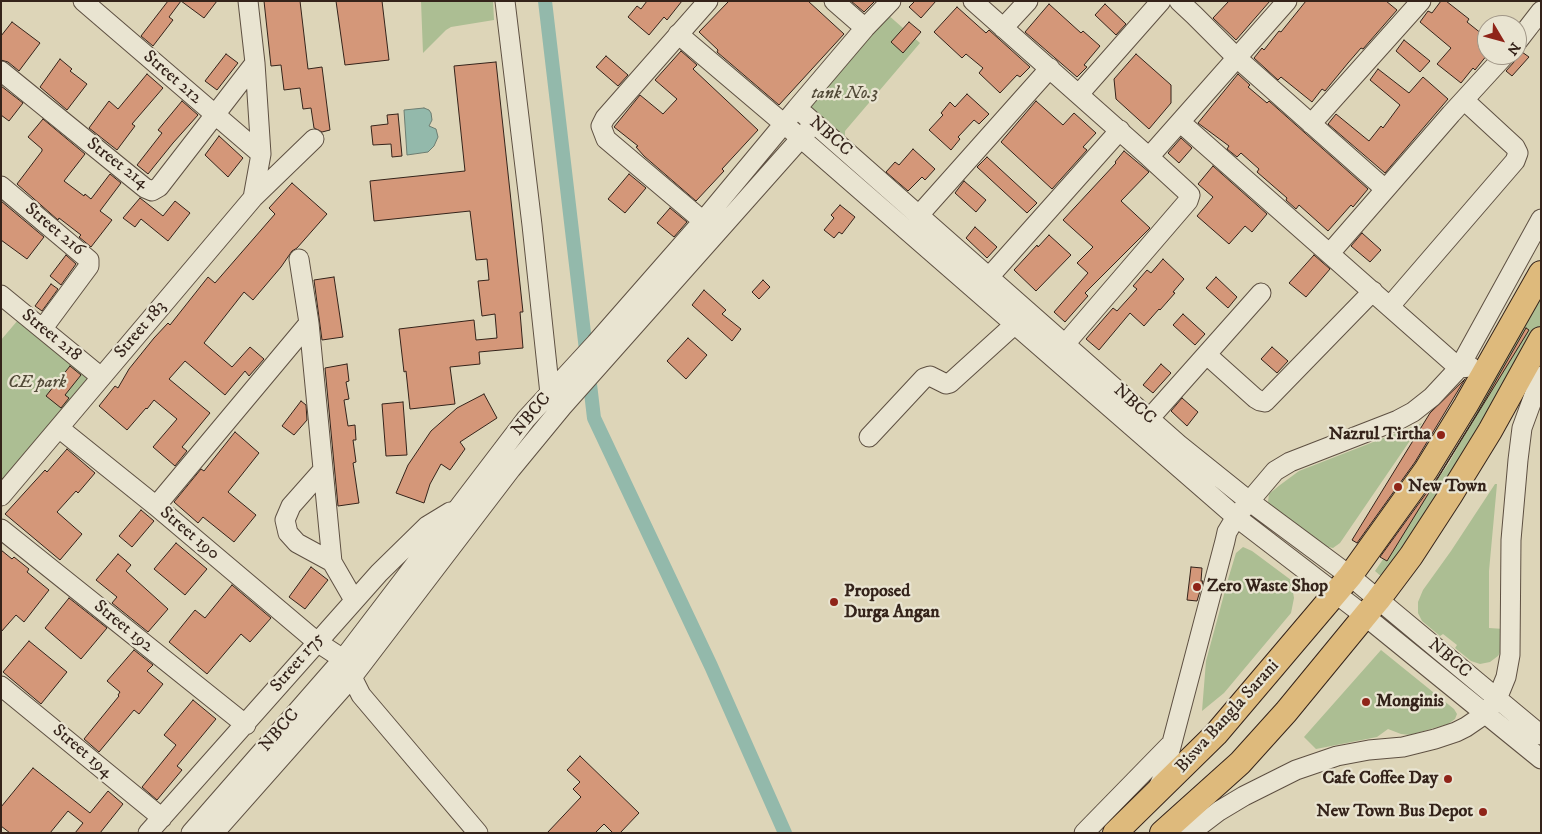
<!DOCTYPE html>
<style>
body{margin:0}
#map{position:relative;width:1542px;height:834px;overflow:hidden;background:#ddd5b8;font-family:"IM FELL DW Pica",serif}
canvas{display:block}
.frame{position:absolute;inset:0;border:2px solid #34231a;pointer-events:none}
.north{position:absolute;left:1477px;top:15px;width:50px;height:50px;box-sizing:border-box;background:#e9e4d1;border:1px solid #a19788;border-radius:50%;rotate:127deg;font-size:14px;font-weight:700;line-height:20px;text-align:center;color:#34231a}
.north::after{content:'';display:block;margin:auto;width:18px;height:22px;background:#8f2418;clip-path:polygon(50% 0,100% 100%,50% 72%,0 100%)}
</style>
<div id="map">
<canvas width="1542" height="834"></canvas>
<div class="frame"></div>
<div class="north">N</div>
</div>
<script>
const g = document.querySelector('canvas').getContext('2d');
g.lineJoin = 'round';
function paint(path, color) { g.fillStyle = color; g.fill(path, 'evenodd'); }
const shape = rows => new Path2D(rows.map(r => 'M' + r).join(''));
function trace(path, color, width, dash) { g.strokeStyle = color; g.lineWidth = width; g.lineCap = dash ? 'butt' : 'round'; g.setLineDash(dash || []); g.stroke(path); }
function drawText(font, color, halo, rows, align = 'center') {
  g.font = font + ' "IM FELL DW Pica",serif'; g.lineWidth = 4.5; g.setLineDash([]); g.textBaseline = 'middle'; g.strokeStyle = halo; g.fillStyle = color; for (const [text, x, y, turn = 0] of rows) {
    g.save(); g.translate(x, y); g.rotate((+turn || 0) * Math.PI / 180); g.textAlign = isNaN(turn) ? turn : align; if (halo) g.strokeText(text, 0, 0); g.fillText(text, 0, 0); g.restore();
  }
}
const green = shape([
 [421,1,493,1,494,20,451,27,446,30,423,53],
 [887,14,920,43,845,131,845,142,799,109],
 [1541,294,1541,327,1526,354,1473,444,1383,578,1375,571,1449,463],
 [18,320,89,377,1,481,1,340],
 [1422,423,1340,543,1333,548,1319,545,1275,511,1268,502,1269,494,1280,485,1299,471],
 [1495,484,1497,484,1489,571,1489,628,1504,629,1504,646,1498,656,1490,662,1480,664,1471,661,1455,648,1457,645,1443,634,1440,636,1422,621,1418,613,1418,602,1423,590,1451,551],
 [1243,547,1252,551,1291,580,1294,598,1291,613,1224,693,1202,711,1206,661,1229,576,1236,553],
 [1381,650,1454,709,1457,714,1455,719,1448,724,1410,735,1401,734,1388,729,1377,737,1316,749,1304,737]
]);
const water = shape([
 [424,108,429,110,431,113,432,120,429,126,436,129,438,137,434,146,428,152,407,155,404,110,424,108]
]);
const canal = shape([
 [545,1,594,418,711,666,785,833]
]);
const building = shape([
 [168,1,217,1,204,18,181,1,169,17,173,20,153,46,141,36,168,1],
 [264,1,300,1,308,69,322,67,330,130,322,132,314,128,311,108,303,109,300,88,284,90,281,65,271,66,264,1],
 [336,1,382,1,389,60,345,65,336,1],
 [647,1,682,1,667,20,664,17,649,35,628,17,637,6,641,9,647,1],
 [729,1,808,1,844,34,779,105,717,52,718,50,699,32,729,1],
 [851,1,875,1,864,12,851,1],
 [915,1,936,1,921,18,909,7,915,1],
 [1229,1,1270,1,1236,40,1213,18,1229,1],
 [1306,1,1386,1,1397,10,1363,49,1361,48,1348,63,1325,91,1322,89,1312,102,1281,77,1278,80,1254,58,1262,48,1264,50,1279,31,1281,32,1306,1],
 [1441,1,1446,1,1469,19,1467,22,1487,38,1487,55,1475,70,1473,68,1461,83,1437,64,1451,48,1420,22,1428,11,1432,13,1441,1],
 [1049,4,1081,33,1083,31,1100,46,1084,65,1087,67,1077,77,1025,32,1049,4],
 [1105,4,1126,24,1116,35,1095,15,1105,4],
 [957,7,986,33,989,30,1030,67,1020,77,1017,75,1000,93,979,73,983,68,966,54,962,58,934,32,957,7],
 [12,22,40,43,19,71,8,62,1,60,1,36,12,22],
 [909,22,921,32,903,53,891,42,909,22],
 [1404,40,1430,61,1420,72,1396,51,1404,40],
 [681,51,697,65,693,69,758,130,722,169,724,171,696,201,644,156,636,147,638,146,614,127,640,95,663,114,677,99,655,80,681,51],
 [1522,52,1529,57,1512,76,1506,71,1514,62,1517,53,1522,52],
 [226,54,238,63,217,90,205,81,226,54],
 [1136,54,1171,85,1171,103,1149,129,1116,99,1114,79,1136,54],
 [606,56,628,75,618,86,596,67,606,56],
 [60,59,72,69,70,71,87,84,67,110,40,87,60,59],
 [496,62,523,312,520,312,523,348,479,352,480,364,450,367,455,404,410,409,406,371,404,372,399,329,474,320,476,340,497,338,495,314,482,316,478,281,489,280,487,259,476,260,470,211,374,221,370,181,465,171,454,66,496,62],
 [1378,69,1409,93,1423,77,1448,99,1385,173,1328,124,1336,114,1369,141,1381,126,1383,128,1400,105,1370,80,1378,69],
 [147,74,163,88,132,124,135,126,117,150,89,128,109,101,118,109,147,74],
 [1238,74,1250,85,1248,87,1267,103,1269,101,1368,189,1353,207,1351,205,1328,231,1299,205,1296,209,1286,200,1287,198,1257,172,1259,169,1241,153,1237,157,1227,149,1229,146,1198,123,1238,74],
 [1,86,23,103,9,121,1,115,1,86],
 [967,94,989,114,979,124,974,120,958,137,960,139,951,150,929,130,943,115,941,113,950,102,955,107,967,94],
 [182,101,198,115,173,143,148,174,137,165,162,133,158,130,182,101],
 [1036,101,1063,125,1074,113,1096,133,1083,147,1087,150,1052,189,1001,142,1036,101],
 [398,114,402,156,392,157,391,144,373,145,371,126,388,124,387,115,398,114],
 [43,119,85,154,64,181,84,196,85,194,91,199,110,174,121,183,100,211,112,220,91,247,79,237,81,235,59,218,58,220,17,184,42,151,42,149,28,137,43,119],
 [219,136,243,158,228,177,205,155,219,136],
 [1181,138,1192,148,1179,163,1168,153,1181,138],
 [913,149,935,169,925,180,922,177,908,191,886,172,895,162,899,165,913,149],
 [1124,151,1149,172,1121,201,1150,228,1085,293,1088,296,1065,322,1054,312,1088,273,1077,263,1093,247,1063,220,1116,163,1115,162,1124,151],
 [987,157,1037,203,1027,213,977,167,987,157],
 [1213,166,1267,214,1252,232,1245,226,1229,244,1197,216,1213,197,1198,184,1213,166],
 [629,174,646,188,625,213,608,199,629,174],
 [964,181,986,200,976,212,955,193,964,181],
 [292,183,327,214,297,248,292,251,281,267,253,300,244,292,204,343,232,367,250,347,264,359,249,376,245,371,225,395,185,361,169,379,210,413,182,447,187,451,175,466,153,447,177,419,154,400,147,409,146,408,127,430,99,406,115,386,118,388,129,369,154,338,168,323,170,325,208,277,215,283,275,214,269,208,292,183],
 [140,198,163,216,175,201,190,213,168,241,141,219,135,227,123,218,140,198],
 [1,201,44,237,27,259,1,240,1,201],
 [840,205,855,217,842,234,839,232,834,238,824,230,834,218,831,215,840,205],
 [670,208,687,222,674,237,657,223,670,208],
 [975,227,997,247,987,258,966,238,975,227],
 [1362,233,1381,250,1370,262,1351,246,1362,233],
 [1049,235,1071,255,1036,291,1014,270,1037,245,1038,247,1049,235],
 [66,255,76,264,61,285,50,276,66,255],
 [1314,255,1330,269,1306,297,1289,283,1314,255],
 [1163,259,1184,279,1173,292,1175,293,1160,310,1159,309,1144,326,1130,313,1099,350,1086,339,1113,308,1117,311,1137,289,1133,286,1147,270,1151,273,1163,259],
 [334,277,343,337,322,340,314,280,334,277],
 [1216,277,1237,297,1228,308,1206,288,1216,277],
 [763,280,770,287,759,299,752,292,763,280],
 [51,284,58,289,42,311,35,306,51,284],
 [704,290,726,310,722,314,741,329,732,341,692,305,704,290],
 [1183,314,1205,334,1195,345,1173,325,1183,314],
 [1526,328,1529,330,1387,561,1380,557,1438,477,1478,412,1526,328],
 [688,338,707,355,686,379,667,361,688,338],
 [1272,347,1288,361,1277,373,1261,359,1272,347],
 [347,364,349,381,346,382,349,399,344,400,348,426,355,425,356,440,353,440,356,462,353,463,359,503,338,506,325,368,347,364],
 [1161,364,1171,373,1153,393,1143,385,1161,364],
 [70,366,81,375,65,395,69,398,61,408,46,396,70,366],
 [1465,379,1415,462,1357,543,1352,540,1430,413,1465,379],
 [484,394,497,418,460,442,465,449,450,470,441,464,430,484,424,503,396,493,408,465,431,431,457,408,484,394],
 [1182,398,1198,412,1187,426,1171,411,1182,398],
 [301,401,306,405,307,420,294,435,282,426,301,401],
 [403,402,407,455,386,456,382,404,403,402],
 [235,432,259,453,228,492,256,515,234,542,203,517,198,523,174,502,201,469,204,471,235,432],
 [67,449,95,473,78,493,76,491,57,512,82,534,60,560,5,514,45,470,47,472,67,449],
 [141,510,154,521,132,547,119,536,141,510],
 [176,543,207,569,185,595,154,569,176,543],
 [1,550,12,559,14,557,29,569,27,572,49,590,24,622,16,615,1,632,1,550],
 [118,554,131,565,126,571,168,609,148,632,112,603,117,597,96,580,118,554],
 [311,567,328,580,305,609,289,597,311,567],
 [1191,567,1202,568,1201,581,1203,581,1197,601,1187,600,1191,567],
 [232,585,271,618,250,642,241,634,207,674,169,642,195,610,205,618,232,585],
 [69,598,107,628,81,659,45,628,69,598],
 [29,641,67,672,41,704,3,672,29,641],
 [134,650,153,665,147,671,163,684,139,714,134,710,99,752,84,739,119,696,118,695,120,692,107,681,134,650],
 [193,700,216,719,177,766,182,770,157,800,142,787,176,745,164,735,193,700],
 [580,756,639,813,620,833,613,833,604,824,595,833,547,833,581,797,573,789,580,782,567,770,580,756],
 [33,768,90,813,108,791,123,804,100,833,75,833,83,823,68,811,50,833,10,833,1,826,1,807,33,768]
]);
const minor = shape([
 [83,1,261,154],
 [505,1,532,225,550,394],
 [834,1,865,28],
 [973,1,1149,157,1287,1],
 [1179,1,1194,15,1237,58,1385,189],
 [1003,28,1028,1],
 [678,34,810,146,1236,517,1365,616,1541,759],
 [1517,42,1541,11],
 [1,71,145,188,152,191,159,187,255,63],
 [1079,94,1161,1],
 [797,108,865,28,891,1],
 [1180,122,1459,368,1471,367],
 [1311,124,1421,1],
 [1,186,89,260,89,266,43,328],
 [253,198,314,139],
 [919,215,1050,68],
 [703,221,606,139,601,126,605,118,708,1],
 [1330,253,1451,114,1505,55],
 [299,259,309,323,332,562,354,600],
 [989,277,1120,130],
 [1,295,101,377],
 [1390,306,1515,161,1518,153,1515,147,1464,100],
 [1065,344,1188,201,1190,195,1186,191,1149,157],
 [1207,355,1255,398,1260,401,1265,402,1373,291],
 [1149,419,1261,293],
 [59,428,156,506,317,642,343,659,361,695,478,833],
 [869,437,924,378,930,376,946,384,950,383,1014,325],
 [322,471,291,506,285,520,288,533,297,543,332,562],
 [1,496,253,198,261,154,255,63,248,1],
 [156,506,309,323],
 [1,529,246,725],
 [1,686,162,818],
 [1156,792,1163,777,1225,541,1227,532,1236,517,1275,471,1290,462,1398,420,1413,412,1432,397,1459,368,1541,219],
 [148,833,379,573,427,526,450,512],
 [191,833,343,659,526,419,596,343,703,221,797,108,1178,444,1249,501,1350,576,1541,735],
 [214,833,353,676,511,469,562,407,809,129],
 [1084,833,1169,746],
 [1190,833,1219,811,1244,796,1296,770,1337,756,1369,750,1403,747,1435,739,1456,732,1466,727,1485,714,1497,699,1506,677,1510,655,1511,540,1518,460,1522,428,1541,376]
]);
const major = shape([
 [1115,833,1216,734,1350,576,1426,470,1466,405,1541,273],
 [1162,833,1240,763,1286,712,1378,600,1411,556,1450,496,1490,431,1541,339]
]);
const markers = [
 [1441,435,5,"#8f2418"],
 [1398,487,5,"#8f2418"],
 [1197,587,5,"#8f2418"],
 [834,602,5,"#8f2418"],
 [1366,702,5,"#8f2418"],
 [1448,779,5,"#8f2418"],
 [1483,812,5,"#8f2418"]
];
const streetNames = [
 ["Street 212",172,78,41],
 ["NBCC",830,137,41],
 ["Street 214",117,164,37],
 ["Street 216",54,230,40],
 ["Street 183",141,330,-50],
 ["Street 218",51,336,39],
 ["NBCC",1134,405,42],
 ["NBCC",532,415,-50],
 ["Street 190",189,534,40],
 ["Street 192",123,627,39],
 ["NBCC",1449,659,40],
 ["Street 175",298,663,-49],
 ["Biswa Bangla Sarani",1228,717,-48],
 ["NBCC",280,731,-49],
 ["Street 194",82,752,40]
];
const parkNames = [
 ["tank No.3",845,94],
 ["CE park",37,383]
];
const poiNames = [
 ["Nazrul Tirtha",1431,435,"right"],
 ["New Town",1408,487],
 ["Zero Waste Shop",1207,587],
 ["Proposed",844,592],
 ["Durga Angan",844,613],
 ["Monginis",1376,702],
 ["Cafe Coffee Day",1438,779,"right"],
 ["New Town Bus Depot",1473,812,"right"]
];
paint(green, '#acbe93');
paint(water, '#93b9ab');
trace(water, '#6d7d71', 1);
trace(canal, '#93b9ab', 14);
paint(building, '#d49779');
trace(building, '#34231a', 1);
trace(minor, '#5e5042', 21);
trace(major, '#34231a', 26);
trace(minor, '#e9e4d1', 19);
trace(major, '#deba7c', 24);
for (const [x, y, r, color] of markers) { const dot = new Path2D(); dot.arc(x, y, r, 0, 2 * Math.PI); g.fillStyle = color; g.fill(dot); trace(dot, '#e9e4d1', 2); }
drawText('18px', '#34231a', '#e9e4d1', streetNames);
drawText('italic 18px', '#524a38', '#e9e4d1', parkNames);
drawText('bold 18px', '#34231a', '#e9e4d1', poiNames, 'left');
</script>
